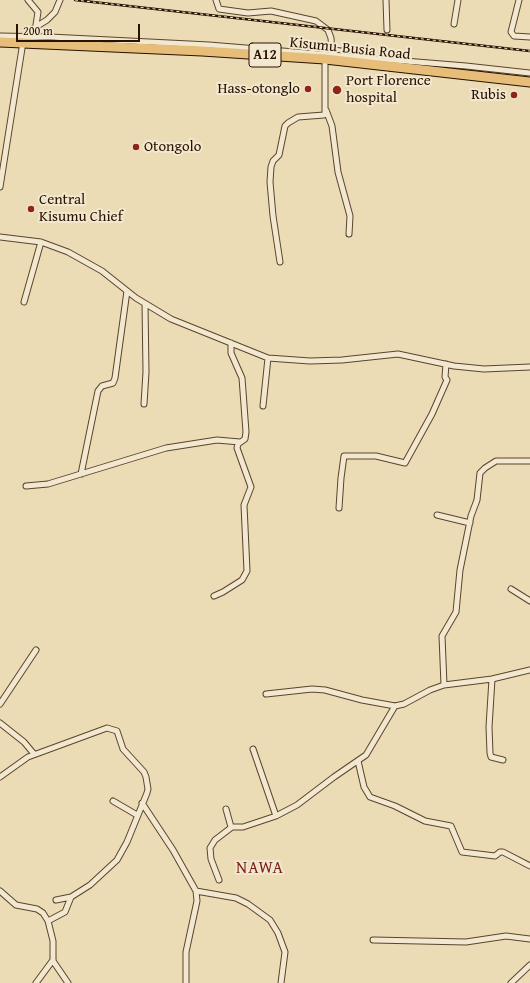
<!DOCTYPE html>
<style>
body{margin:0}
#map{position:relative;width:530px;height:983px;overflow:hidden;background:#ebdcb5;font-family:"Gentium Book Plus",serif}
canvas{display:block}
.scale{position:absolute;left:16px;top:24px;width:124px;height:18px;box-sizing:border-box;border:2px solid #291100;border-top:0;padding-left:5px;font-size:12px;line-height:14px;white-space:nowrap;color:#291100;-webkit-text-stroke:3px #f2e8cf;paint-order:stroke}
</style>
<div id="map">
<canvas width="530" height="983"></canvas>
<div class="scale">200 m</div>
</div>
<script>
const g = document.querySelector('canvas').getContext('2d');
g.lineJoin = 'round';
const shape = rows => new Path2D(rows.map(r => 'M' + r).join(''));
function trace(path, color, width, dash) { g.strokeStyle = color; g.lineWidth = width; g.lineCap = dash ? 'butt' : 'round'; g.setLineDash(dash || []); g.stroke(path); }
function drawText(font, color, halo, rows, align = 'center') {
  g.font = font + ' "Gentium Book Plus",serif'; g.lineWidth = 4; g.setLineDash([]); g.textBaseline = 'middle'; g.strokeStyle = halo; g.fillStyle = color; for (const [text, x, y, turn = 0] of rows) {
    g.save(); g.translate(x, y); g.rotate((+turn || 0) * Math.PI / 180); g.textAlign = isNaN(turn) ? turn : align; if (halo) g.strokeText(text, 0, 0); g.fillText(text, 0, 0); g.restore();
  }
}
const street = shape([
 [28,0,38,12,36,25],
 [216,0,219,9,248,13,271,11,316,21,328,30,331,38,332,54,334,56],
 [386,0,387,30],
 [519,0,511,32,514,36,530,37],
 [454,24,458,0],
 [0,36,50,37,209,45,466,66,530,73],
 [30,38,34,28,47,20,55,12,60,0],
 [326,110,332,126,338,172,350,216,349,234],
 [0,187,23,42],
 [0,237,41,242,68,252,102,271,136,298,171,319,268,358,310,361,342,360,398,354,454,366,484,369,530,367],
 [280,262,273,216,270,182,271,167,273,161,279,155,285,126,288,123,298,117,324,115,325,113,325,59],
 [24,302,41,242],
 [144,404,146,372,145,304],
 [263,406,268,358],
 [81,474,98,391,102,386,113,383,115,378,127,291],
 [26,486,48,484,166,448,217,440,240,442],
 [339,508,341,478,344,456,376,456,405,463,432,414,447,380,445,377,446,364],
 [437,515,470,523],
 [511,589,530,601],
 [214,596,223,592,242,580,247,571,244,505,251,487,237,448,238,444,245,439,246,432,242,378,231,353,231,343],
 [492,679,489,727,490,753,491,757,503,760],
 [444,685,442,636,456,612,460,570,471,516,477,500,480,473,485,468,496,461,530,461],
 [266,694,312,689,325,690,362,700,395,706,404,704,430,690,444,685,492,679,530,670],
 [0,704,36,650],
 [0,723,24,742,34,754],
 [253,749,276,816],
 [358,761,364,787,370,797,395,806,425,821,451,826,462,852,495,856,500,852,503,852,530,866],
 [0,777,28,757,107,728,117,731,123,749,144,772,146,777,148,789,147,793,127,842,117,860,90,885,71,897,65,912,48,921],
 [113,801,137,815],
 [142,803,173,850,196,891,197,901,186,952,186,983],
 [226,809,231,827,243,827,276,816,297,805,334,777,366,755,395,706],
 [219,880,211,859,210,848,215,840,232,827],
 [0,891,16,905,37,909,43,913,48,921,53,941,53,961,68,983],
 [196,891,236,898,248,904,270,920,278,933,285,952,281,983],
 [56,900,71,897],
 [373,940,466,942,506,936,530,939],
 [36,983,53,960],
 [511,983,530,965]
]);
const highway = shape([
 [0,42,202,51,325,59,530,82]
]);
const rail = shape([
 [75,0,530,51]
]);
const markers = [
 [308,89,4,"#8f2418"],
 [337,90,5,"#8f2418"],
 [514,95,4,"#8f2418"],
 [136,147,4,"#8f2418"],
 [31,209,4,"#8f2418"]
];
const shields = [
 [265,55,32]
];
const shieldNames = [
 ["A12",265,55]
];
const streetNames = [
 ["Kisumu-Busia Road",350,49,6]
];
const poiNames = [
 ["Port Florence",346,81],
 ["hospital",346,98],
 ["Hass-otonglo",300,89,"right"],
 ["Rubis",506,95,"right"],
 ["Otongolo",144,147],
 ["Central",39,200],
 ["Kisumu Chief",39,217]
];
const quarterNames = [
 ["NAWA",260,869]
];
trace(street, '#5a442d', 7);
trace(highway, '#291100', 11);
trace(street, '#f2e8cf', 5);
trace(highway, '#e6be7a', 9);
trace(rail, '#291100', 2.5);
trace(rail, '#f2e8cf', 1, [3]);
for (const [x, y, r, color] of markers) { const dot = new Path2D(); dot.arc(x, y, r, 0, 2 * Math.PI); g.fillStyle = color; g.fill(dot); trace(dot, '#f2e8cf', 1.5); }
for (const [x, y, w] of shields) { const box = new Path2D(); box.roundRect(x - w / 2, y - 12, w, 24, 3); g.fillStyle = '#f2e8cf'; g.fill(box); trace(box, '#291100', 1); }
drawText('bold 14px', '#291100', null, shieldNames);
drawText('15px', '#291100', '#f2e8cf', streetNames);
drawText('15px', '#291100', '#f2e8cf', poiNames, 'left');
g.letterSpacing = '1px';
drawText('17px', '#7a1f14', '#f2e8cf', quarterNames);
g.letterSpacing = '0px';
</script>
